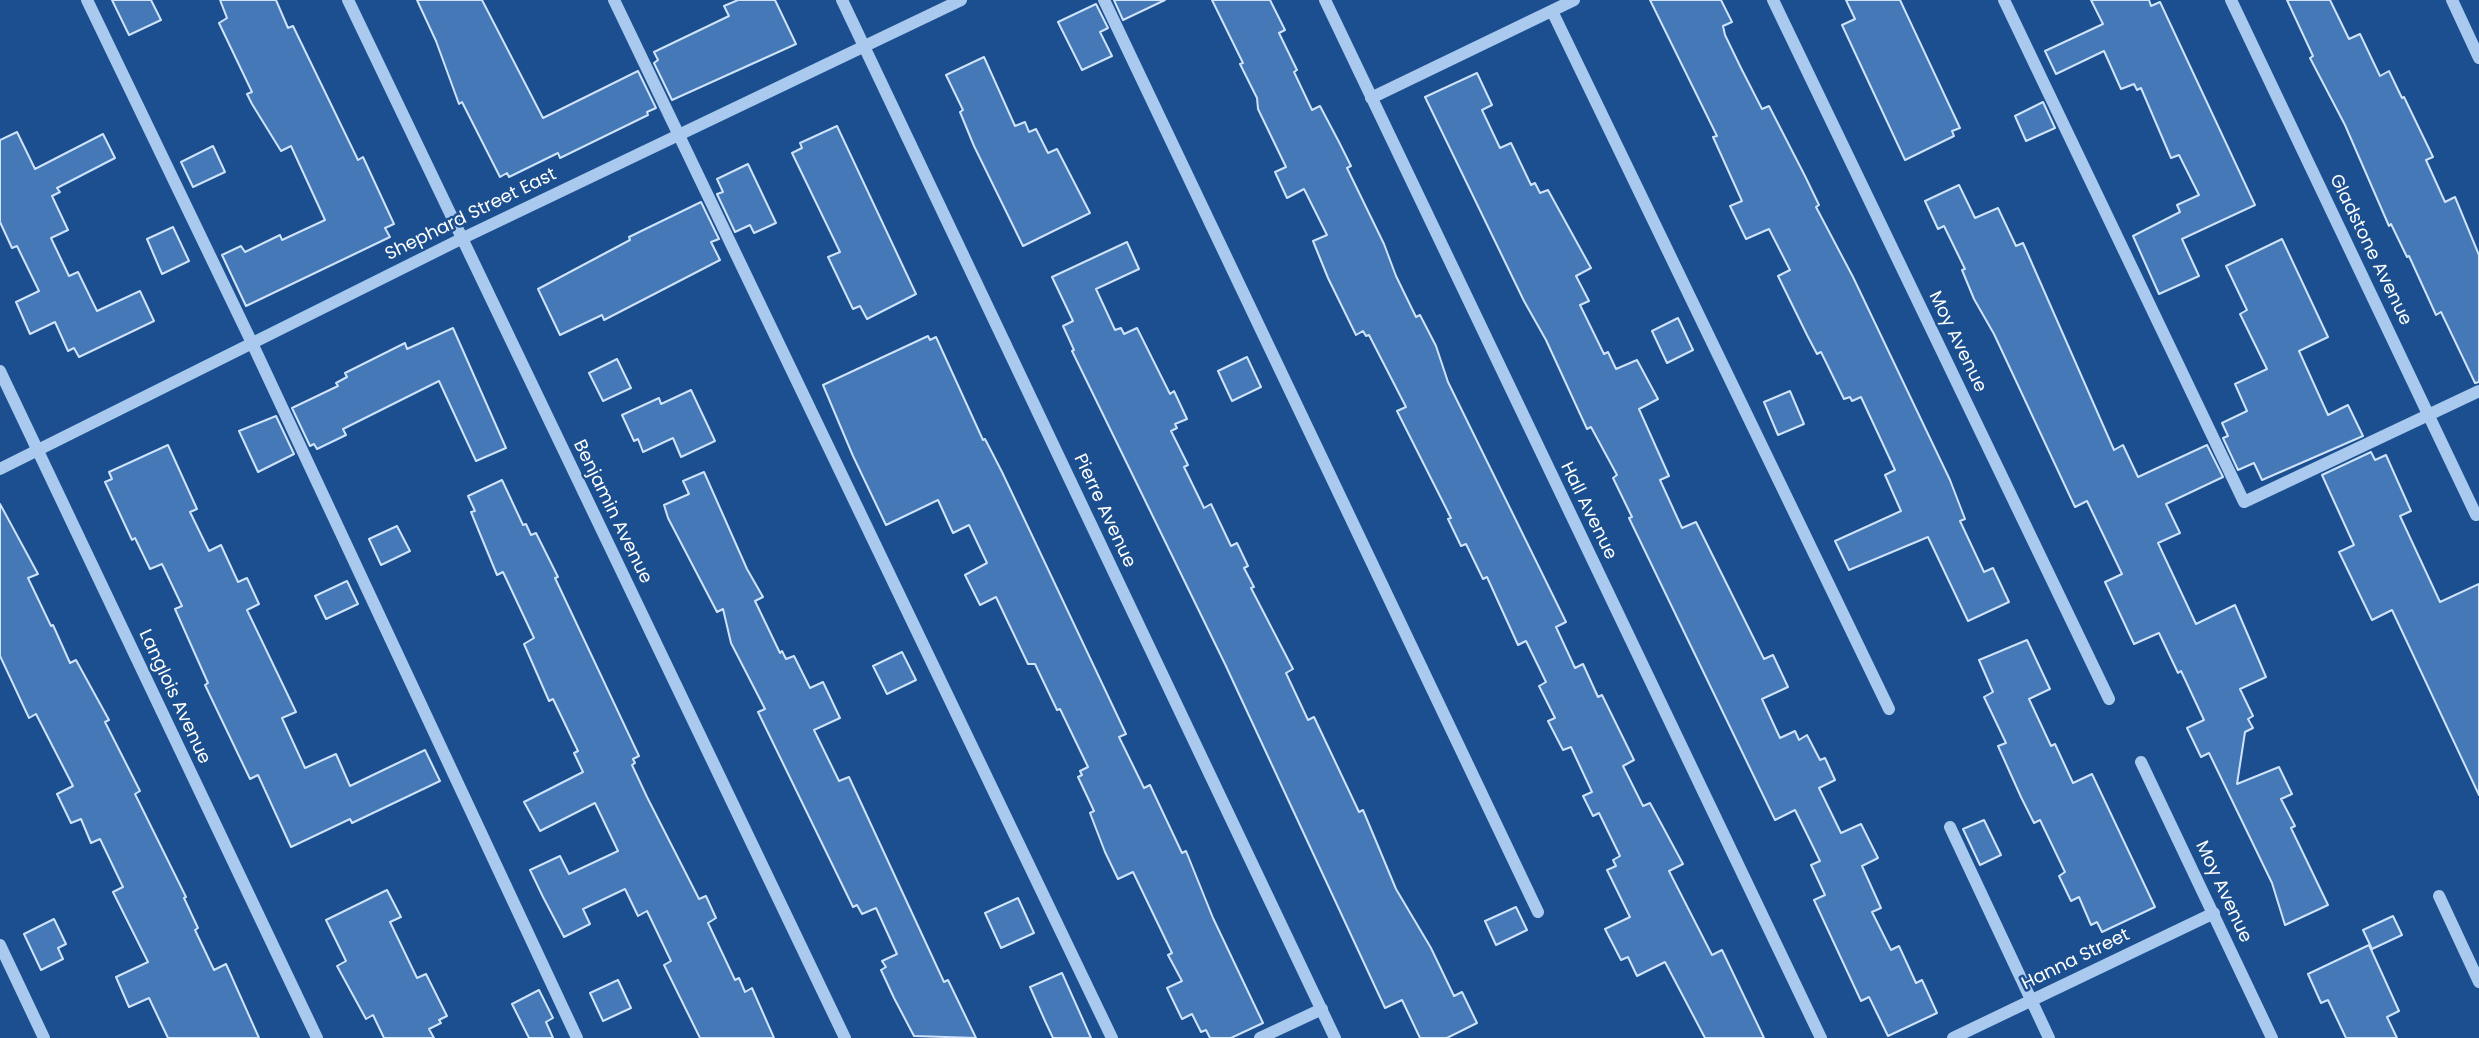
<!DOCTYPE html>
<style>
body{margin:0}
canvas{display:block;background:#1b4f8f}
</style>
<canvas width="2479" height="1038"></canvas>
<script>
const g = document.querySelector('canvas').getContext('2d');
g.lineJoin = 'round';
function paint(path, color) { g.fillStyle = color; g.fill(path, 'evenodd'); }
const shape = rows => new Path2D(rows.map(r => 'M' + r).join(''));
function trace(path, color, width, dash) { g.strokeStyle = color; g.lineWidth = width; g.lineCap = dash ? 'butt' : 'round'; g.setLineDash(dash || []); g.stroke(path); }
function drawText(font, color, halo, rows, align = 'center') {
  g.font = font + ' Poppins,sans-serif'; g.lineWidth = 5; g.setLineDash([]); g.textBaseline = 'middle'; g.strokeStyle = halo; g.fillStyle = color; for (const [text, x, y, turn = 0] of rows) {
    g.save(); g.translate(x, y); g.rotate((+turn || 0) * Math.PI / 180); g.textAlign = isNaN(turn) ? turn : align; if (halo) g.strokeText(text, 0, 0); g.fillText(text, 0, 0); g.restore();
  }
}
const building = shape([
 [112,0,151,0,161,20,129,35,112,0],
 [220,0,276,0,288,28,293,26,358,160,363,157,394,224,385,228,390,237,246,306,222,255,241,246,245,252,280,235,282,240,325,220,291,146,281,151,252,104,247,94,252,92,219,23,227,18,220,0],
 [417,0,482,0,543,118,638,71,656,108,647,112,648,115,560,158,558,153,509,177,507,173,500,177,462,102,459,104,436,41,417,0],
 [738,0,775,0,796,44,672,100,654,63,658,60,654,52,729,16,724,6,738,0],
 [1114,0,1165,0,1123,20,1114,0],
 [1212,0,1270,0,1285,30,1279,33,1297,70,1294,72,1312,110,1320,106,1339,142,1351,166,1347,168,1384,244,1396,276,1416,317,1420,315,1436,346,1448,382,1566,622,1556,627,1575,668,1583,664,1598,697,1602,695,1634,760,1623,766,1643,806,1650,803,1683,864,1669,871,1712,955,1722,950,1764,1038,1705,1038,1665,962,1637,976,1628,957,1621,960,1605,929,1630,917,1607,870,1616,866,1613,860,1620,856,1599,813,1593,816,1583,796,1592,792,1571,747,1563,750,1548,721,1555,718,1539,686,1546,682,1526,641,1518,645,1487,577,1483,579,1466,544,1461,546,1448,519,1451,518,1397,411,1406,407,1369,335,1366,336,1363,331,1356,335,1328,278,1313,241,1327,235,1304,189,1287,198,1275,172,1286,167,1258,109,1257,98,1240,64,1243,63,1212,0],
 [1650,0,1721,0,1732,22,1723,26,1725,35,1741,68,1762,109,1769,106,1805,176,1819,205,1816,207,1853,277,1950,480,1965,519,1960,521,1984,572,1993,568,2009,602,1968,621,1928,537,1849,570,1835,541,1901,511,1885,475,1895,470,1861,397,1852,401,1850,397,1844,399,1821,352,1817,354,1807,335,1778,276,1790,270,1769,229,1746,239,1730,206,1742,201,1713,137,1717,136,1650,0],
 [1846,0,1900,0,1960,128,1952,131,1954,136,1905,160,1842,25,1855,19,1846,0],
 [2091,0,2149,0,2151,6,2160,2,2255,205,2182,239,2199,276,2159,294,2133,236,2180,212,2177,205,2199,195,2179,155,2171,158,2141,88,2137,90,2134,84,2121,89,2104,51,2056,74,2045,51,2103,24,2091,0],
 [2287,0,2330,0,2349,39,2360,34,2380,76,2389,71,2402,98,2404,97,2433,157,2426,160,2445,202,2455,197,2479,255,2479,382,2475,383,2441,312,2436,315,2409,256,2407,257,2391,224,2389,226,2345,125,2310,58,2313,56,2287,0],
 [1096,4,1108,28,1100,32,1112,56,1082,70,1058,22,1096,4],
 [984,57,1015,126,1025,122,1029,132,1036,129,1048,153,1057,149,1090,213,1023,246,974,146,960,112,963,110,946,75,984,57],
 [1477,73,1492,105,1482,110,1500,148,1511,143,1531,185,1535,183,1540,193,1548,190,1591,268,1576,276,1589,301,1580,305,1604,354,1608,352,1616,369,1637,360,1658,399,1639,409,1669,476,1660,480,1682,528,1696,522,1764,659,1773,655,1788,687,1762,699,1780,738,1795,731,1799,740,1807,735,1820,760,1825,758,1835,780,1819,788,1841,833,1861,824,1878,858,1862,866,1881,908,1872,912,1891,950,1899,946,1916,983,1922,980,1937,1013,1888,1036,1869,997,1861,1001,1814,900,1825,895,1811,865,1820,861,1795,810,1775,820,1629,518,1632,517,1613,478,1617,475,1591,427,1587,429,1546,340,1524,301,1425,97,1477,73],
 [2043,102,2055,128,2026,141,2015,116,2043,102],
 [837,126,916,294,867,319,860,306,853,309,828,257,840,252,792,153,802,148,800,143,837,126],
 [17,132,35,169,103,134,115,158,57,188,60,192,52,196,68,230,51,238,69,276,78,272,97,311,140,291,154,321,79,357,74,348,68,351,55,322,30,334,16,302,39,291,17,246,12,248,0,222,0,140,17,132],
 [213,146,225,172,193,187,181,162,213,146],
 [748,164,776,223,754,233,750,225,735,232,717,194,723,192,717,179,748,164],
 [1959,185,1975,218,1998,208,2016,246,2023,243,2114,450,2123,445,2138,477,2207,445,2223,477,2166,504,2180,533,2158,543,2196,624,2235,605,2266,677,2240,689,2253,716,2248,719,2253,728,2245,732,2237,784,2279,767,2292,794,2281,799,2295,826,2291,828,2328,905,2285,925,2272,883,2209,753,2201,757,2187,728,2204,720,2181,671,2178,673,2159,633,2134,644,2105,582,2122,574,2087,501,2075,507,1994,334,1974,299,1962,270,1965,269,1944,226,1938,229,1925,201,1959,185],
 [701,202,719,239,711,242,720,260,604,320,602,315,560,335,538,289,630,240,629,237,701,202],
 [173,227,189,261,162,274,147,239,173,227],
 [2282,239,2328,337,2299,351,2328,415,2348,405,2363,436,2262,480,2254,463,2238,470,2223,438,2228,436,2222,423,2247,411,2235,384,2267,369,2240,314,2247,310,2226,266,2282,239],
 [1127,242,1139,269,1096,289,1115,330,1121,328,1124,334,1137,328,1170,394,1174,391,1187,419,1175,424,1177,428,1171,431,1188,465,1184,467,1204,508,1211,504,1231,546,1237,543,1248,566,1244,568,1254,587,1251,588,1293,669,1286,673,1308,720,1314,717,1359,812,1363,810,1396,889,1431,948,1454,996,1462,992,1477,1023,1447,1038,1420,1038,1402,1000,1385,1008,1225,664,1072,351,1074,350,1063,326,1073,321,1052,277,1127,242],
 [1678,318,1693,350,1667,363,1652,331,1678,318],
 [453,328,506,448,476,461,439,381,343,429,346,435,317,449,314,444,310,446,292,408,338,386,336,383,347,377,345,373,405,343,407,349,453,328],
 [928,336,930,340,936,337,983,440,985,439,1002,472,1126,734,1119,737,1144,788,1150,785,1182,853,1186,851,1213,918,1263,1023,1231,1038,1210,1038,1206,1030,1201,1032,1192,1014,1182,1019,1167,988,1182,981,1168,955,1172,953,1133,872,1118,879,1105,852,1090,813,1094,811,1078,777,1082,775,1080,771,1088,767,1060,709,1057,710,1035,664,1028,664,996,597,980,605,965,575,987,563,969,525,953,533,938,500,886,525,853,456,823,385,928,336],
 [1247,357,1261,387,1232,401,1218,371,1247,357],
 [617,359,631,388,603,401,589,373,617,359],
 [691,390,715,441,681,457,673,438,643,452,638,439,634,441,622,415,659,398,661,404,691,390],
 [1790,391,1804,424,1778,435,1764,402,1790,391],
 [276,416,294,454,258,472,239,431,276,416],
 [168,445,197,509,190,512,209,551,221,545,238,582,247,578,259,604,247,610,296,712,282,718,305,768,336,754,350,786,425,750,440,781,352,823,350,819,291,847,258,775,250,779,205,685,208,683,175,609,182,606,162,564,150,569,135,538,132,540,105,482,112,479,109,472,168,445],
 [2371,452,2375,460,2386,455,2411,511,2400,516,2440,602,2479,584,2479,795,2392,610,2372,620,2339,552,2354,545,2322,475,2371,452],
 [704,472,747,569,763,597,755,601,780,653,782,651,786,659,794,656,810,688,823,682,840,718,814,730,839,781,849,777,944,982,948,980,976,1038,914,1036,894,998,881,970,886,967,882,961,897,954,876,908,862,914,857,905,853,907,758,712,765,709,731,643,723,609,717,612,668,518,664,505,689,494,683,481,704,472],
 [502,480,523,525,526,524,531,535,536,533,558,577,555,578,639,756,633,759,635,763,632,765,647,797,699,899,706,896,716,918,708,923,735,980,739,978,745,992,752,988,774,1038,700,1038,664,965,671,961,647,911,638,916,625,889,583,909,590,924,564,937,543,897,530,870,560,856,569,874,618,851,595,803,540,831,524,802,583,772,574,753,578,751,553,699,549,701,524,644,534,638,503,572,497,575,471,512,475,511,468,496,502,480],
 [0,504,38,574,28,578,51,626,53,625,70,663,76,660,109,720,105,722,140,791,135,794,186,897,184,898,198,928,195,930,214,970,226,964,259,1038,168,1038,149,998,129,1007,116,977,148,962,113,892,123,887,100,839,91,843,81,819,71,823,57,794,73,786,36,714,29,718,0,656,0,504],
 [397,526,410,551,381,565,369,539,397,526],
 [347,581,358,604,326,619,315,596,347,581],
 [2027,640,2050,689,2029,699,2051,746,2055,744,2073,783,2092,774,2155,907,2102,932,2097,922,2091,925,2079,897,2071,901,2059,876,2065,872,2040,820,2034,823,2021,797,1998,746,2006,743,1984,697,1993,692,1979,660,2027,640],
 [902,652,916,680,887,694,873,666,902,652],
 [1984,820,2001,855,1980,865,1963,829,1984,820],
 [387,890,401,917,390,922,417,978,426,974,447,1016,439,1020,441,1023,429,1029,434,1038,384,1038,373,1015,366,1019,337,966,346,961,326,920,387,890],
 [1018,898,1034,933,1001,948,985,913,1018,898],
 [1516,907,1527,930,1496,945,1485,921,1516,907],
 [2393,916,2402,935,2372,949,2363,930,2393,916],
 [54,919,66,944,58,948,63,959,41,970,24,934,54,919],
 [2369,945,2399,1011,2387,1017,2397,1038,2346,1038,2328,1000,2321,1003,2308,974,2369,945],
 [1062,973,1091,1038,1053,1038,1045,1021,1030,987,1062,973],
 [618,980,631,1008,603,1021,590,993,618,980],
 [539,990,553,1018,546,1022,553,1038,529,1038,512,1004,539,990]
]);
const minor = shape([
 [87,0,252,343,577,1038],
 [348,0,845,1038],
 [614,0,1112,1038],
 [842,0,1335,1038],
 [1104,0,1538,912],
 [1325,0,1821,1038],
 [1773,0,2109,699],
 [2004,0,2244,502,2479,391],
 [2231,0,2476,515],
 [2452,0,2479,58],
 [1552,11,1889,709],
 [1371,98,1574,0],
 [0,371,317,1038],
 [0,469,461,239,961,0],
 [2141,762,2272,1038],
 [1950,827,2049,1038],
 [2439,896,2479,982],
 [0,945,44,1038],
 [1260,1038,1322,1009],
 [1953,1038,2214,913]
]);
const streetNames = [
 ["Shephard Street East",471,215,-26],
 ["Gladstone Avenue",2370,250,64],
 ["Moy Avenue",1957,342,64],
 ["Pierre Avenue",1104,511,65],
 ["Hall Avenue",1588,511,64],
 ["Benjamin Avenue",612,512,64],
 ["Langlois Avenue",174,697,65],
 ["Moy Avenue",2223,892,65],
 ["Hanna Street",2076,960,-26]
];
paint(building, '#4478b7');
trace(building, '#cfe3fa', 2);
trace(minor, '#a9c9ee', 12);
drawText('18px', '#fff', '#1b4f8f', streetNames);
</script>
